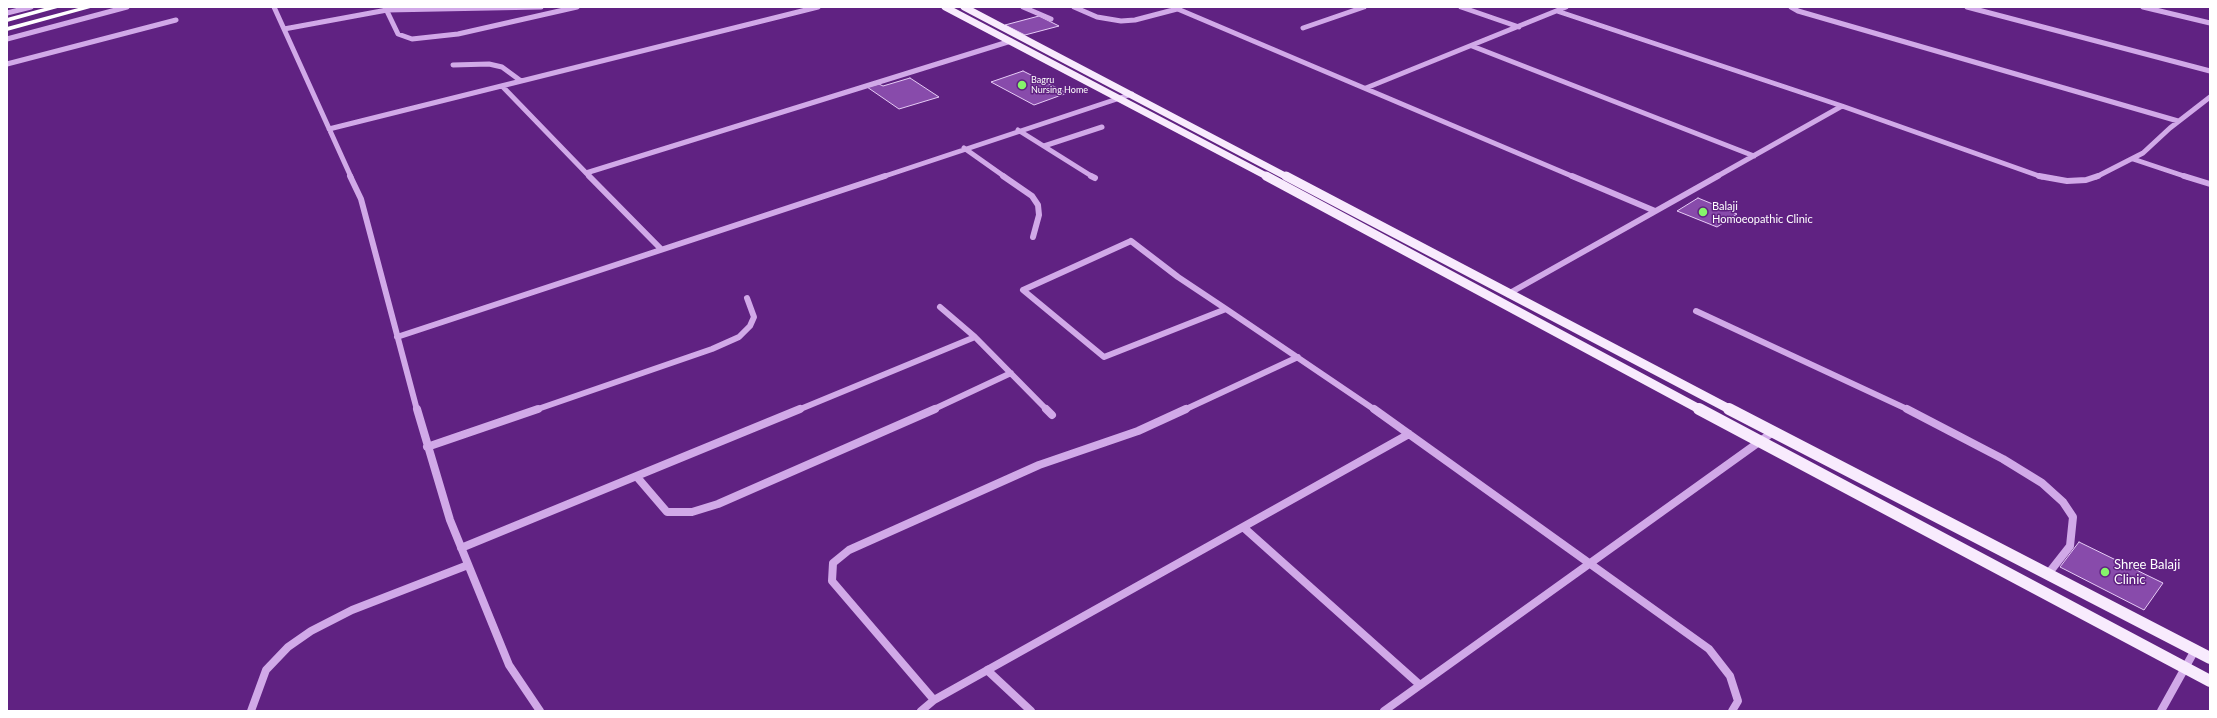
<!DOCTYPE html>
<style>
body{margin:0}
#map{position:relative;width:2217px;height:718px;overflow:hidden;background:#602282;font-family:Lato,sans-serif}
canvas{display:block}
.frame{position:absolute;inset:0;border:8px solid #fff;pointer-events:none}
</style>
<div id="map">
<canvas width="2217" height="718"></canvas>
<div class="frame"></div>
</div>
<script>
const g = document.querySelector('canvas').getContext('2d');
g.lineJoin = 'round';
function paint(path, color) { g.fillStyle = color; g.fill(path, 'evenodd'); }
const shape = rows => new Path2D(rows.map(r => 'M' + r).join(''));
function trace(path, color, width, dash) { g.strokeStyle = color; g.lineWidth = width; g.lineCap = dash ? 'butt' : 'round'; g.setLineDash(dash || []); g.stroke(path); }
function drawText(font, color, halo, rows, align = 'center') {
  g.font = font + ' Lato,sans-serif'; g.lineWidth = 3; g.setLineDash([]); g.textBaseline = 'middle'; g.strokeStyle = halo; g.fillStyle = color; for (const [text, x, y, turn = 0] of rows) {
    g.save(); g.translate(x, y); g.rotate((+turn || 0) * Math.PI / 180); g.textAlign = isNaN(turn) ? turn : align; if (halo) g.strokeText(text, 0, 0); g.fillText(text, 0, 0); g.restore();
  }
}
const building = shape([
 [1039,16,1059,26,1025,35,1005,25,1039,16],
 [1023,71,1067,93,1034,105,991,82,1023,71],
 [910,78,939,97,899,109,867,87,879,84,883,86,910,78],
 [1698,198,1737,214,1717,227,1677,211,1698,198],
 [2079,542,2163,583,2144,610,2060,567,2079,542]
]);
const minorFar2 = shape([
 [274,7,351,177],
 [385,7,398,34,412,39,458,34,577,7],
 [1023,7,1051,19],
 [1074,7,1097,17,1121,21,1135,20,1177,9],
 [1173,7,1574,177],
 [1461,7,1519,27],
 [1791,7,1798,11,2178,121],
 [1967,7,2210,71],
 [2143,7,2210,23],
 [1557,11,1842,106,1716,177],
 [7,13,31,7],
 [1303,28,1364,7],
 [284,29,387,10,541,7],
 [7,39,127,7],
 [1472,46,1754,156],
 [7,64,176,20],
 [453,65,489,64,502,67,521,81],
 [502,86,590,177],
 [1366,88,1566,7],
 [1842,106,2042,177],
 [329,129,818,7],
 [1018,130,1093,177],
 [1044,146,1102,127],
 [964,148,1005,177],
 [2133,159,2187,177],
 [586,173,1011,41],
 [882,177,1132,94],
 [2096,177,2143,153,2170,128,2210,97]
]);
const minorFar1 = shape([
 [350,176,361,199,417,410],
 [589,176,661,249],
 [1003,176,1032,196,1038,205,1039,215,1033,237],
 [1091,176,1095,178],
 [1572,176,1655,211],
 [2039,176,2067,181,2086,180,2098,176],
 [2184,176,2210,184],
 [1131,241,1178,277,1226,309,1104,357,1023,290,1131,241],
 [1508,294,1718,176],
 [940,307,975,337,1047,410],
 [1226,309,1375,410],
 [1696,311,1909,410],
 [397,337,885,176],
 [535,410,712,349,739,337,750,326,754,317,747,298],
 [798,410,975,337],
 [932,410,1011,373],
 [1184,410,1298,357]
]);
const minor = shape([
 [417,409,450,520,509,665,540,711],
 [1046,409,1052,415],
 [1374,409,1709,649,1730,676,1738,701,1732,711],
 [1907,409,2003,459,2042,483,2063,502,2073,517,2070,546,2048,574],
 [427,447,538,409],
 [637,477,667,512,692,512,718,504,935,409],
 [1243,527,1420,685],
 [461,548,800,409],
 [987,670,1031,711],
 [934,700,1409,434],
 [251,711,266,670,288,647,311,631,352,610,468,565],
 [921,711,934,700,832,581,833,563,849,550,1039,465,1138,431,1186,409],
 [1384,711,1773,432],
 [2161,711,2195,650]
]);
const majorFar2 = shape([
 [945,7,1268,177],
 [964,7,1287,177]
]);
const majorFar1 = shape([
 [1266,176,1701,410],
 [1286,176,1731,410]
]);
const major = shape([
 [1699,409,2210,681],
 [1729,409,2210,658]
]);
const highway = shape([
 [48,7,61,7,7,22,7,18,48,7],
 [82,7,94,7,7,31,7,27,82,7]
]);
const markers = [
 [1022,85,5,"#86f46b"],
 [1703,212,5,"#86f46b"],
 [2105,572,5,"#86f46b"]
];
const farPoinames = [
 ["Bagru",1031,80],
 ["Nursing Home",1031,90]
];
const poiNames = [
 ["Balaji",1712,206],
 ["Homoeopathic Clinic",1712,219]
];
const nearPoinames = [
 ["Shree Balaji",2114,565],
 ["Clinic",2114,580]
];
paint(building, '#884bab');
trace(building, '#e7ccf6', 1);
trace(minorFar2, '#d1a9e8', 5);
trace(minorFar1, '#d1a9e8', 6);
trace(minor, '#d1a9e8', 8);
trace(majorFar2, '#f8ebfd', 7);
trace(majorFar1, '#f8ebfd', 9);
trace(major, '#f8ebfd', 12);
paint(highway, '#fff');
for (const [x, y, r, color] of markers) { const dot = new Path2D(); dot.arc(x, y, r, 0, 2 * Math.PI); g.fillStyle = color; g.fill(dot); trace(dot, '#602282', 1.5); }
drawText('9px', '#fff', '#602282', farPoinames, 'left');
drawText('11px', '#fff', '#602282', poiNames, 'left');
drawText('13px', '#fff', '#602282', nearPoinames, 'left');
</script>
